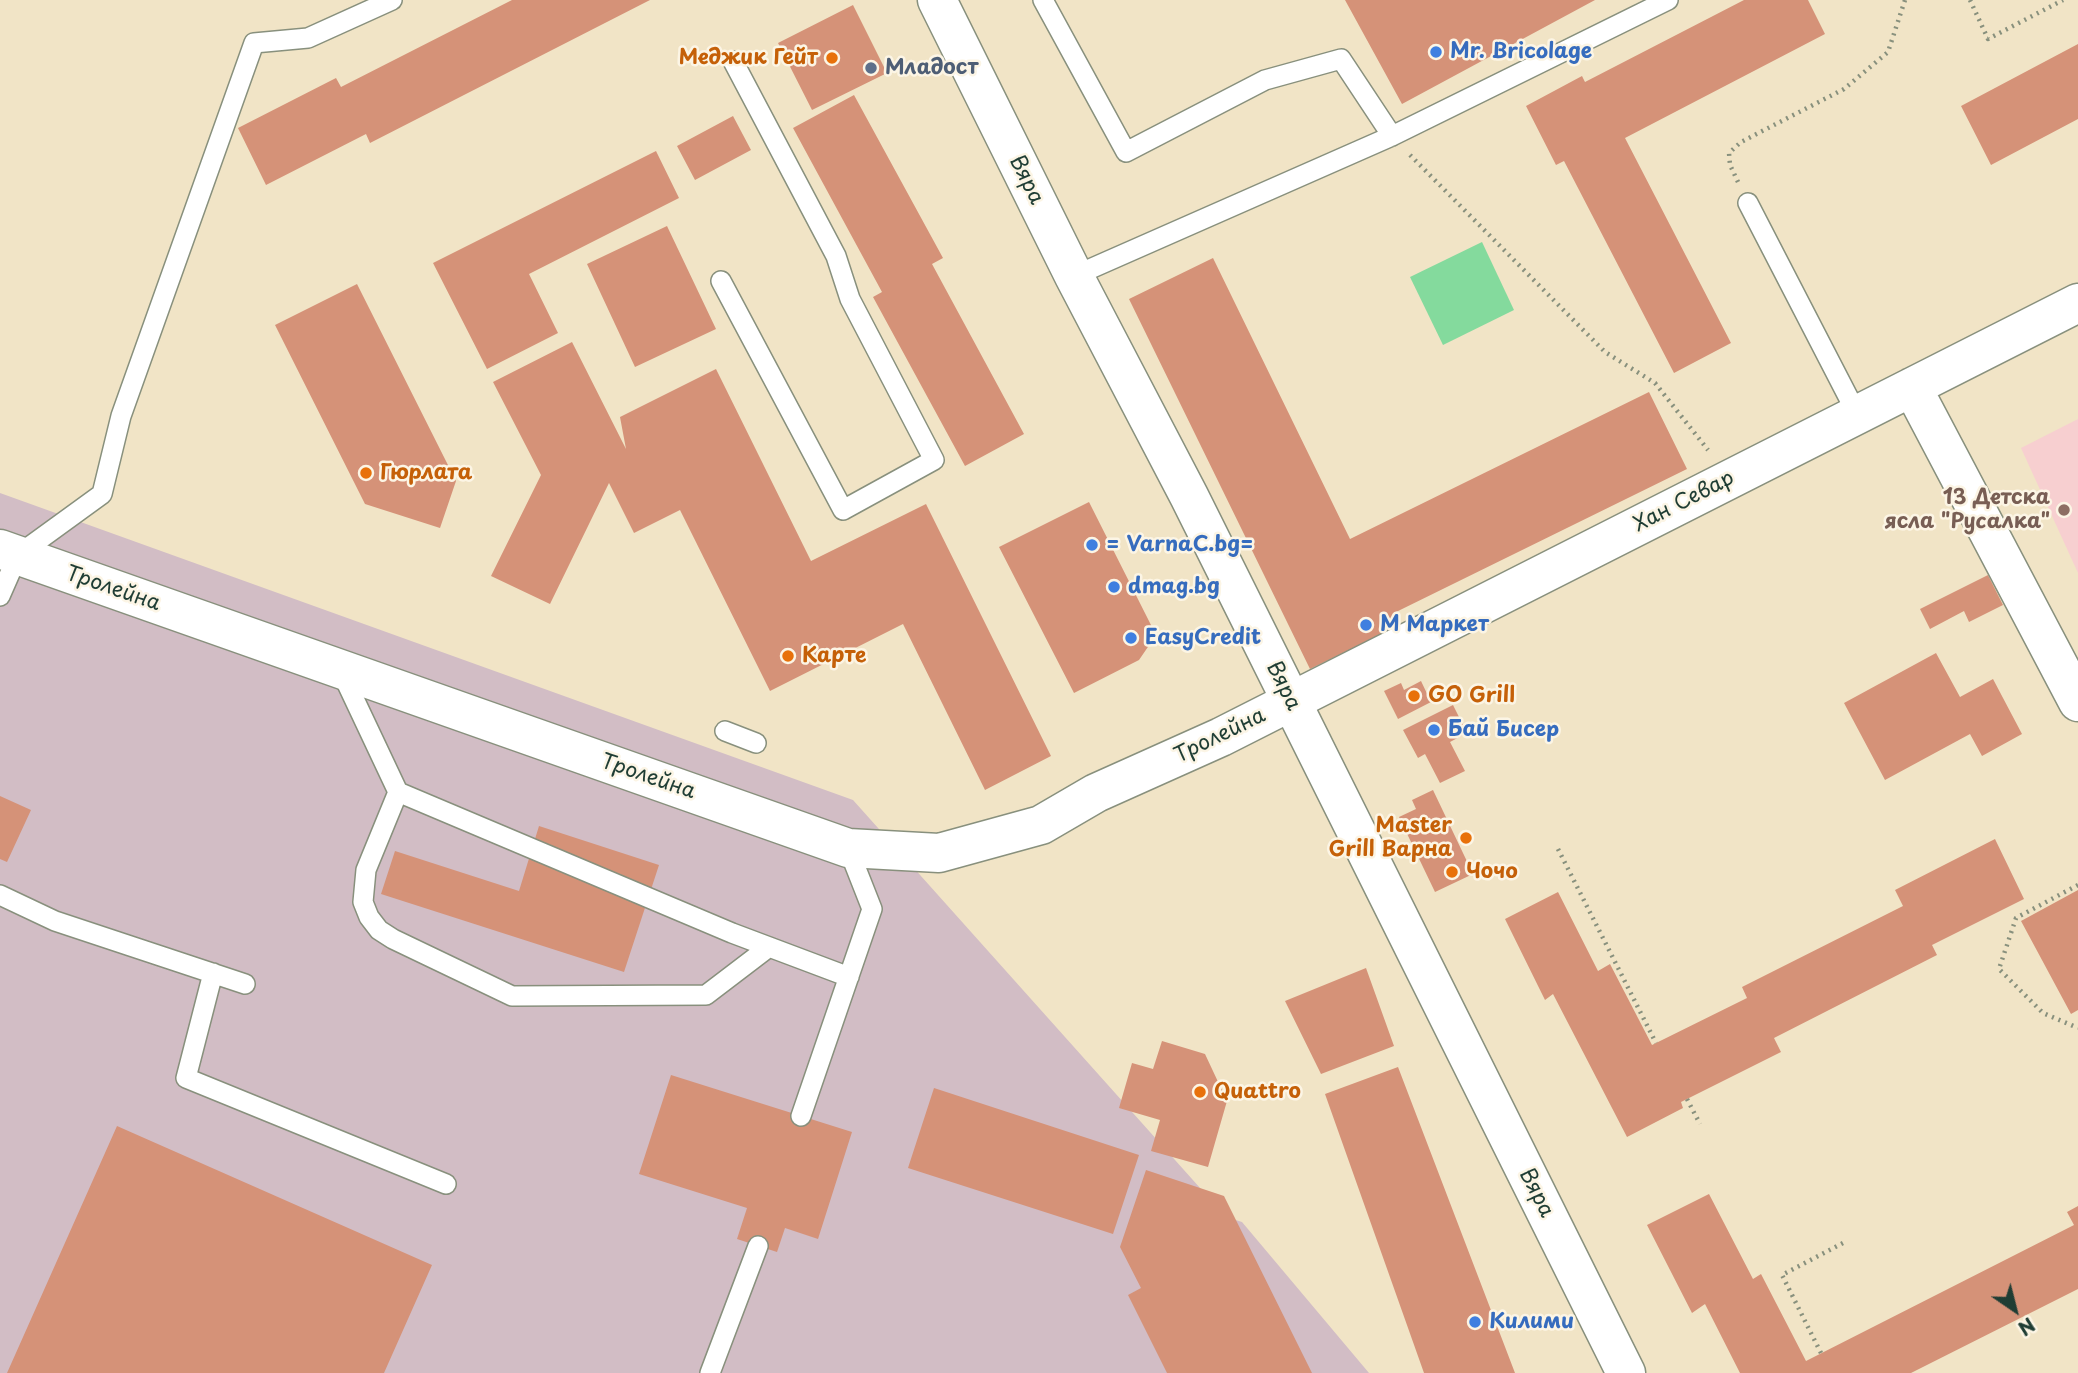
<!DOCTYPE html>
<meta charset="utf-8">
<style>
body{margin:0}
#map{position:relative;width:2078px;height:1373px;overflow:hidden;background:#f1e4c6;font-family:"Playpen Sans",sans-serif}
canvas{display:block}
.north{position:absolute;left:1980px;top:1275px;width:70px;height:70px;-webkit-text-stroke:5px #fcf5e5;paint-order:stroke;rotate:145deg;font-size:19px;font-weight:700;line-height:28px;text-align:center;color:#1f3d34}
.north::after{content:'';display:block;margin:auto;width:24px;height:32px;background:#1f3d34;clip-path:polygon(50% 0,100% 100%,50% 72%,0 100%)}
</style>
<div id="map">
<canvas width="2078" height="1373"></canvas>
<div class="north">N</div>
</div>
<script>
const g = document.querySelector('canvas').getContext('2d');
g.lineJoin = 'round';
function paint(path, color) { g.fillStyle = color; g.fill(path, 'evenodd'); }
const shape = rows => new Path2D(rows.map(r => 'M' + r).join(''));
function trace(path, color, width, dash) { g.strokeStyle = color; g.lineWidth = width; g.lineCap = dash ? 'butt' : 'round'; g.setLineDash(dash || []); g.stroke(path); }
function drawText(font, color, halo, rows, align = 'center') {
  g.font = font + ' "Playpen Sans",sans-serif'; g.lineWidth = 5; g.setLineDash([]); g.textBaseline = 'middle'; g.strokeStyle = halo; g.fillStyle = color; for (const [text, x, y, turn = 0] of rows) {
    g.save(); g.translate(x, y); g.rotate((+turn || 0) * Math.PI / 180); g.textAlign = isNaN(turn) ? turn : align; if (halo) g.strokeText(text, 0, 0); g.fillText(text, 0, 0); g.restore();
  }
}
const built = shape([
 [2078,419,2078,573,2021,448]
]);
const industrial = shape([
 [0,493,853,800,1226,1217,1242,1222,1369,1373,0,1373]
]);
const green = shape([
 [1482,242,1514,310,1443,345,1410,277]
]);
const building = shape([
 [512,0,650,0,370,143,366,134,266,185,238,128,336,78,341,87],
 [1345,0,1595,0,1402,104],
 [1744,0,1808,0,1825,34,1625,138,1731,343,1674,373,1564,161,1556,165,1526,106,1582,76,1585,82],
 [853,5,887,73,812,110,778,43],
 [2078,44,2078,119,1991,165,1961,106],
 [854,95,943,258,932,264,1024,434,965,466,873,297,882,292,793,128],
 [733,116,751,150,695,180,677,146],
 [656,151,679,198,529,274,558,333,487,369,433,263],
 [667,226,716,329,635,367,587,264],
 [1213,258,1350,539,1649,392,1687,469,1394,613,1400,625,1310,669,1129,299],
 [357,284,456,481,440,528,365,504,275,325],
 [572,342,626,449,620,417,716,369,811,561,926,504,1051,756,985,790,903,624,770,691,680,510,634,533,609,483,550,604,491,576,541,475,493,382],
 [1089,502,1153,629,1152,641,1139,660,1074,693,999,547],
 [1988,575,2003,605,1969,622,1964,611,1930,629,1920,609],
 [1936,653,1960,697,1993,679,2022,734,1982,756,1970,734,1885,780,1844,703],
 [1421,681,1431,702,1398,719,1384,691,1401,683,1404,690],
 [1453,705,1467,733,1450,742,1465,771,1440,783,1425,754,1418,758,1403,730],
 [1433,790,1473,874,1435,892,1399,817,1416,809,1412,800],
 [0,796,31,810,7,862,0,859],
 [539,826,659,865,624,972,381,894,395,851,519,891],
 [1995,839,2024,899,1932,945,1937,955,1774,1038,1781,1052,1681,1102,1683,1108,1627,1137,1553,994,1545,1000,1505,919,1558,892,1598,971,1610,964,1652,1045,1747,998,1742,987,1903,906,1895,890],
 [2078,890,2078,1010,2071,1014,2021,921],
 [1366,968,1394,1046,1321,1074,1285,1001],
 [1162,1041,1205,1054,1227,1101,1208,1167,1151,1151,1160,1120,1119,1108,1132,1063,1153,1069],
 [1398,1067,1515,1373,1424,1373,1325,1094],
 [671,1075,852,1132,818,1239,785,1228,777,1252,737,1239,747,1208,639,1174],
 [934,1088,1139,1155,1113,1234,908,1168],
 [117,1126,432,1265,384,1373,7,1373],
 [1146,1170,1224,1196,1312,1373,1167,1373,1128,1295,1141,1288,1120,1247],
 [1709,1194,1753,1279,1761,1274,1806,1361,2074,1225,2067,1212,2078,1206,2078,1289,1911,1373,1740,1373,1705,1304,1692,1313,1647,1225]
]);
const path = shape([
 [1970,0,1988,39,2063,0],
 [1410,155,1605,352,1655,383,1708,450],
 [1738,182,1730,165,1729,153,1741,142,1844,89,1888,52,1905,0],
 [1558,849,1656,1043],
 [2078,885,2016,918,1999,969,2043,1013,2078,1028],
 [1687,1099,1700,1124],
 [1821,1353,1782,1275,1843,1243]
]);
const service = shape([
 [1043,0,1126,152,1265,80,1341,59,1392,136],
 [1748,203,1857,414],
 [1074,276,1392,136,1668,0],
 [721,281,843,510,934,460,850,299,836,256,733,61],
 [0,596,18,555,102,494,121,416,254,43,308,38,392,0],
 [340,669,398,792,732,933,849,977],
 [725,731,756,743],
 [398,792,366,870,363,902,369,917,379,930,393,939,512,996,706,995,769,947],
 [0,895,55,921,245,984],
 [213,973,186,1078,446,1184],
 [801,1116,872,909,848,848],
 [710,1373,758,1246]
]);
const minor = shape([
 [1912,387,2078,702],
 [0,549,848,848,939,853,1041,825,1096,793,1221,737,2078,303]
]);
const tertiary = shape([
 [937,0,1074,276,1189,496,1626,1373]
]);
const markers = [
 [1436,52,7,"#3f7fe0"],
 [832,58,7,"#e8710a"],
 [871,68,7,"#5c6f8a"],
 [366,473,7,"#e8710a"],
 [2064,510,7,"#8d6e63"],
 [1092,545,7,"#3f7fe0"],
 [1114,587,7,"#3f7fe0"],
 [1366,625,7,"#3f7fe0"],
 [1131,638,7,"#3f7fe0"],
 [788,656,7,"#e8710a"],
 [1414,696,7,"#e8710a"],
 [1434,730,7,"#3f7fe0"],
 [1466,838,7,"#e8710a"],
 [1452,872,7,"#e8710a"],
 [1200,1092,7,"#e8710a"],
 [1475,1322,7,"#3f7fe0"]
];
const shopNames = [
 ["Mr. Bricolage",1450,52],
 ["= VarnaC.bg=",1106,545],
 ["dmag.bg",1128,587],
 ["М Маркет",1380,625],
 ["EasyCredit",1145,638],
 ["Бай Бисер",1448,730],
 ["Килими",1489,1322]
];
const foodNames = [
 ["Меджик Гейт",818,58,"right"],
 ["Гюрлата",380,473],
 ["Карте",802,656],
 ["GO Grill",1428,696],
 ["Master",1452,826,"right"],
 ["Grill Варна",1452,850,"right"],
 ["Чочо",1466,872],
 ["Quattro",1214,1092]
];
const serviceNames = [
 ["Младост",885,68]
];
const streetNames = [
 ["Вяра",1026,180,64],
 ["Хан Севар",1684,502,-27],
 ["Тролейна",113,589,19],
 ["Вяра",1283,686,64],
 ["Тролейна",1220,736,-26],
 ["Тролейна",648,777,19],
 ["Вяра",1536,1193,63]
];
const educationNames = [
 ["13 Детска",2050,498],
 ["ясла \"Русалка\"",2050,522]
];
paint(built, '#f7cfd0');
paint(industrial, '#d2bdc5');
paint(green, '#84da9d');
paint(building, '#d59278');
trace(service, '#88907d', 22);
trace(minor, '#88907d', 41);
trace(tertiary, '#88907d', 41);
trace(path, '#88907d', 4.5, [2, 5]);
trace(service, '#fff', 19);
trace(minor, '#fff', 38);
trace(tertiary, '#fff', 38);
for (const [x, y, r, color] of markers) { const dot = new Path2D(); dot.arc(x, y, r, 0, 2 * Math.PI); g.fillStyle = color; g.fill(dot); trace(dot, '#fcf5e5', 2.5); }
drawText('bold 21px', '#366cbe', '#fcf5e5', shopNames, 'left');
drawText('bold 21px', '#c56008', '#fcf5e5', foodNames, 'left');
drawText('bold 21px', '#4e5e75', '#fcf5e5', serviceNames, 'left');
drawText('21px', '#1f3d34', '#fcf5e5', streetNames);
drawText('bold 21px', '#785e54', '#fcf5e5', educationNames, 'right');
</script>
